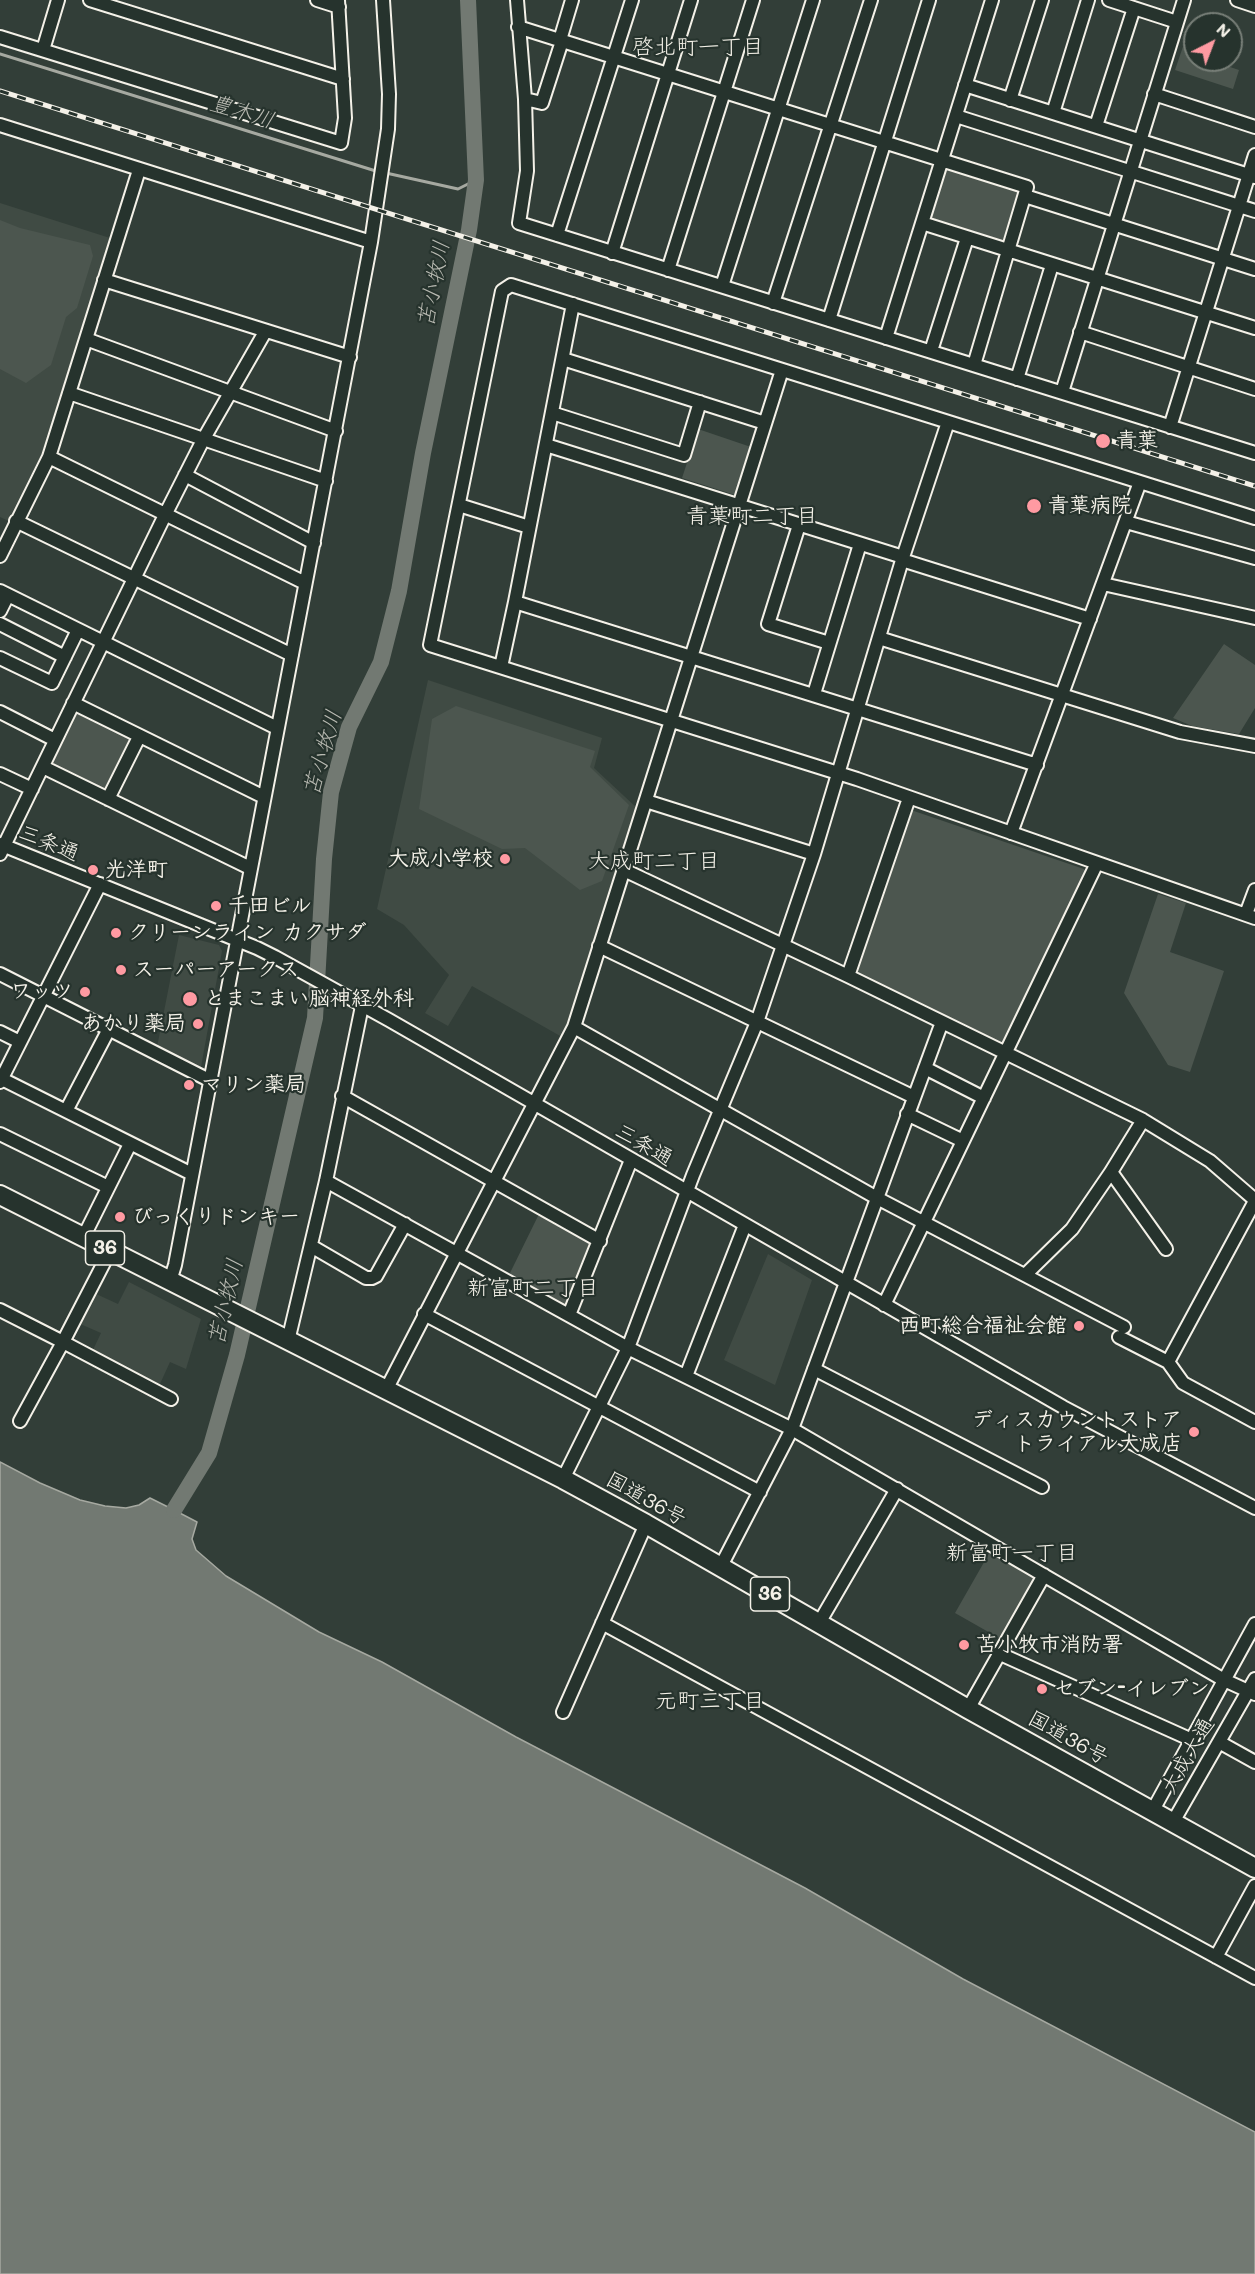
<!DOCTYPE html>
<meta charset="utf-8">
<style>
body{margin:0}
#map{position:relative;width:1255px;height:2274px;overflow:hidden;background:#323e38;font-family:Mali,sans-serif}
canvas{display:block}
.north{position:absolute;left:1183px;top:12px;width:60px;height:60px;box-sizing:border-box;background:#26332d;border:2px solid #787f78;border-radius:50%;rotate:42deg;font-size:16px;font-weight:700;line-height:24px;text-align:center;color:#f4f1e8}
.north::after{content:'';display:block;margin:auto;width:21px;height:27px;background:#ff9aa2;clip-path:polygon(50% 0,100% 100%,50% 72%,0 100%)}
</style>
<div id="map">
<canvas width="1255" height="2274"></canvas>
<div class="north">N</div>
</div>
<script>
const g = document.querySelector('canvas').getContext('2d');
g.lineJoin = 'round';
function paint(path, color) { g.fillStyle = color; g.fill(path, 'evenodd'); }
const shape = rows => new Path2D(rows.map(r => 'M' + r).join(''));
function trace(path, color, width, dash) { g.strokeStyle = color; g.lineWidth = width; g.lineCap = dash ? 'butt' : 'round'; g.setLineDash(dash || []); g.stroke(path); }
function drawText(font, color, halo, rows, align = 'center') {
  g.font = font + ' Mali,"Klee One",sans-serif'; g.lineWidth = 4.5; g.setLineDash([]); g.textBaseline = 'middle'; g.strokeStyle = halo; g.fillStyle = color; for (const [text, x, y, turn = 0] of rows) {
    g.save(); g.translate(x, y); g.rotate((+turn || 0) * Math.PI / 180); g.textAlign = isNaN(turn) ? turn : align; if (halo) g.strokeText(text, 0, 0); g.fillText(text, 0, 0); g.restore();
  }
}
const built = shape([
 [0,203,110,238,43,457,11,522,0,517],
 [428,680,602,738,594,768,638,809,569,1025,562,1037,472,986,448,1026,425,1013,449,975,404,925,377,909],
 [179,935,219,945,222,951,201,1067,199,1068,157,1047],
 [768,1254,812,1280,775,1385,724,1360],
 [129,1282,201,1319,186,1369,170,1362,159,1386,92,1352,101,1333,78,1323,94,1293,118,1304]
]);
const green = shape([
 [1188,32,1195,34,1195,60,1209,60,1239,70,1233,89,1175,70],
 [950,166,1021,189,1005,243,935,222,932,216,946,170],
 [0,220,20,228,90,245,93,256,77,308,66,317,51,365,26,383,0,369],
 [698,429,751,447,735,495,682,478],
 [1224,644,1255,665,1255,708,1239,734,1192,726,1173,718],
 [456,706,595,751,590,767,629,805,602,881,580,890,525,848,502,849,419,809,432,719],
 [79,712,133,739,106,793,55,768,53,762,76,713],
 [911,810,1084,869,1086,873,1005,1042,1000,1043,857,975,855,972],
 [1158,894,1186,903,1170,952,1224,971,1190,1072,1168,1065,1124,993],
 [542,1213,590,1240,592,1244,569,1306,564,1308,513,1279,510,1273,539,1214],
 [991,1550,1035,1576,999,1638,955,1613]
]);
const water = shape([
 [0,1462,40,1483,80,1500,105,1506,126,1508,139,1505,150,1498,174,1510,197,1522,192,1539,196,1550,226,1576,319,1632,382,1662,516,1737,805,1888,963,1979,1255,2132,1255,2274,0,2274,0,1462]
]);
const stream = shape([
 [0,54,379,172],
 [386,173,458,189,476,180]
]);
const river = shape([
 [174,1510,209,1453,237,1355,315,1018,324,859,331,792,349,727,381,662,399,591,423,453,469,230,476,180,468,0]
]);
const minor = shape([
 [90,0,343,79],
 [317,0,339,7],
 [517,0,525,99,527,171,519,223,1255,453],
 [1109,0,1177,22],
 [1237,0,1255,6],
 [518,27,1027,187,974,365],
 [0,37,341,143,345,118,338,0],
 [560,40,572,0],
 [43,50,58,0],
 [965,85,1255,177],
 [1154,94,1255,127],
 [525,99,542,103,562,41],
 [1010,100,1042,0],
 [1053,113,1088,0],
 [956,116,1255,211],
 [0,125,371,242],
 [1096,126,1134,8],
 [1025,196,1255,269],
 [922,223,1255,328],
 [557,235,632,0],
 [612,253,691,0],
 [668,270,753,0],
 [104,280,350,357],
 [722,286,813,0],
 [773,303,871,0],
 [829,320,929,0],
 [1080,332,1255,389],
 [886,338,992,0],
 [86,339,336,431],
 [931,351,967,238],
 [563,359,765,423],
 [1017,379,1052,265],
 [1062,392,1184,0],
 [69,393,326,481],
 [552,413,684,455,700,402],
 [1170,427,1255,155],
 [546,445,903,557],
 [49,457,305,583],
 [185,475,314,543],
 [459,505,529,527],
 [1255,518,511,285,502,291,430,645,857,779,1255,918],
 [16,521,292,655],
 [1126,522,1255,558],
 [799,525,768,624,829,643],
 [0,556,49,457,139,170],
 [902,560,1090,619],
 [1103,584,1255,618],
 [0,591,277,728],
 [515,602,1037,765],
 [0,611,8,595],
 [0,624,65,657],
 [879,638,1180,732,1255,746],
 [0,658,52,683,78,630],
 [501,667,515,602,573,304],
 [814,694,860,544],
 [73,703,264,797],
 [0,712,55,740],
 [43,767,250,868],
 [0,774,32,789],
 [108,799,139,737],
 [646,801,814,854],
 [1011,833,1140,482],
 [0,844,257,948,275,957,389,1020,1063,1407,1255,1508],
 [0,854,165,515,203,440,265,332],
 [624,870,848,976,1143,1120,1210,1161,1255,1200],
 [1246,914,1255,890],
 [599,946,914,1097],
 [0,974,209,1080],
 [848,976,909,798],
 [574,1027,877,1198,1124,1327],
 [0,1032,20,1042],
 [925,1068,984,1098],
 [0,1078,192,1174],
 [0,1082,100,884],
 [342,1096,600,1241],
 [66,1111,109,1029],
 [907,1114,963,1141],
 [0,1134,108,1187],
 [1111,1172,1166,1249],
 [326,1181,628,1348,792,1429,1224,1680,1255,1694],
 [83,1238,130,1144],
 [311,1246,366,1278,372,1278,376,1276,405,1224],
 [1025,1275,1072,1229,1111,1172,1143,1120],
 [170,1281,175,1265,371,242,388,129,389,94,383,0],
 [884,1305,1097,863],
 [0,1310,63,1342,110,1251],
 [424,1314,760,1492],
 [569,1315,631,1160],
 [1119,1337,1168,1362,1255,1201],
 [288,1341,326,1181,362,1006],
 [1168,1362,1183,1383,1255,1422],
 [814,1369,1042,1487],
 [686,1376,745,1225],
 [386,1390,574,1027,782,370],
 [20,1421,63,1342,171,1399],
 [563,1479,628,1348,693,1175,757,1022,814,854,903,557,948,422],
 [721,1566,792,1429,942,1022],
 [602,1623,1255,1978],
 [819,1623,897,1489],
 [998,1653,1192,1740],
 [968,1709,1044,1575],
 [563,1712,646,1524],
 [1219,1742,1255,1762],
 [1153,1810,1255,1624],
 [1173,1822,1255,1679],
 [1216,1957,1255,1886]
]);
const highway = shape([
 [0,1195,563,1479,646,1524,968,1709,1255,1868]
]);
const rail = shape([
 [0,91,1255,486]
]);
const markers = [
 [1103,441,8,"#ff9aa2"],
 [1034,506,8,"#ff9aa2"],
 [505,859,6,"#ff9aa2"],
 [93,870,6,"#ff9aa2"],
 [216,906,6,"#ff9aa2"],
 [116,933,6,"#ff9aa2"],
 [121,970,6,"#ff9aa2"],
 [85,992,6,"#ff9aa2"],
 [190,999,8,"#ff9aa2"],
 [198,1024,6,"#ff9aa2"],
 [189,1085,6,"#ff9aa2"],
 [120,1217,6,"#ff9aa2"],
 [1079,1326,6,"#ff9aa2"],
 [1194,1432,6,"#ff9aa2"],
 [964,1645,6,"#ff9aa2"],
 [1042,1689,6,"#ff9aa2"]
];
const shields = [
 [105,1248,39],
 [770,1594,39]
];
const shieldNames = [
 ["36",105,1248],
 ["36",770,1594]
];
const poiNames = [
 ["青葉",1116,441],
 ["青葉病院",1048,506],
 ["大成小学校",493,859,"right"],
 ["光洋町",105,870],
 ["千田ビル",228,906],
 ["クリーンライン カクサダ",128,933],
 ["スーパーアークス",133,970],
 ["ワッツ",73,992,"right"],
 ["とまこまい脳神経外科",204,999],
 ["あかり薬局",186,1024,"right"],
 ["マリン薬局",201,1085],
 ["びっくりドンキー",132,1217],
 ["西町総合福祉会館",1067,1326,"right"],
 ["ディスカウントストア",1182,1420,"right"],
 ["トライアル大成店",1182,1444,"right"],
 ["苫小牧市消防署",976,1645],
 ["セブン-イレブン",1054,1689]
];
const streetNames = [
 ["三条通",49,843,22],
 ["三条通",644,1145,30],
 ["国道36号",646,1499,29],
 ["国道36号",1068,1738,29],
 ["大成大通",1188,1756,-60]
];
const neighbourhoodNames = [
 ["啓北町一丁目",698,47],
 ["青葉町二丁目",752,516],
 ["大成町二丁目",654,861],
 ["新富町二丁目",533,1288],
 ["新富町一丁目",1012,1553],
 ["元町三丁目",710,1701]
];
const waterNames = [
 ["豊木川",242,112,17],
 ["苫小牧川",434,284,-79],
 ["苫小牧川",323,753,-74],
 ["苫小牧川",226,1302,-77]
];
paint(built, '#404b44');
paint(green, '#4c564f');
paint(water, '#727972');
trace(water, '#a6a9a1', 1.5);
trace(stream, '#a6a9a1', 3);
trace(river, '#727972', 16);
trace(minor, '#f4f1e8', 16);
trace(highway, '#f4f1e8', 22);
trace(minor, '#26332d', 12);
trace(highway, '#26332d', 18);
trace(rail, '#f4f1e8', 5);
trace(rail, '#26332d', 3, [9]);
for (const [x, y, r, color] of markers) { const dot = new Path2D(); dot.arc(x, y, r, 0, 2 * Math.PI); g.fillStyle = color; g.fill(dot); trace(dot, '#26332d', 2); }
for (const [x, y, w] of shields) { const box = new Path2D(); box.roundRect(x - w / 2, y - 17, w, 34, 4.5); g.fillStyle = '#26332d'; g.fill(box); trace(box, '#f4f1e8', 1.5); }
drawText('bold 20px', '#f4f1e8', null, shieldNames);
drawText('bold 21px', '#f4f1e8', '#26332d', poiNames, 'left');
drawText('21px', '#f4f1e8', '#26332d', streetNames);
drawText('22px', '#f4f1e8', '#26332d', neighbourhoodNames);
drawText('italic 22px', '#babbb3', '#26332d', waterNames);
</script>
